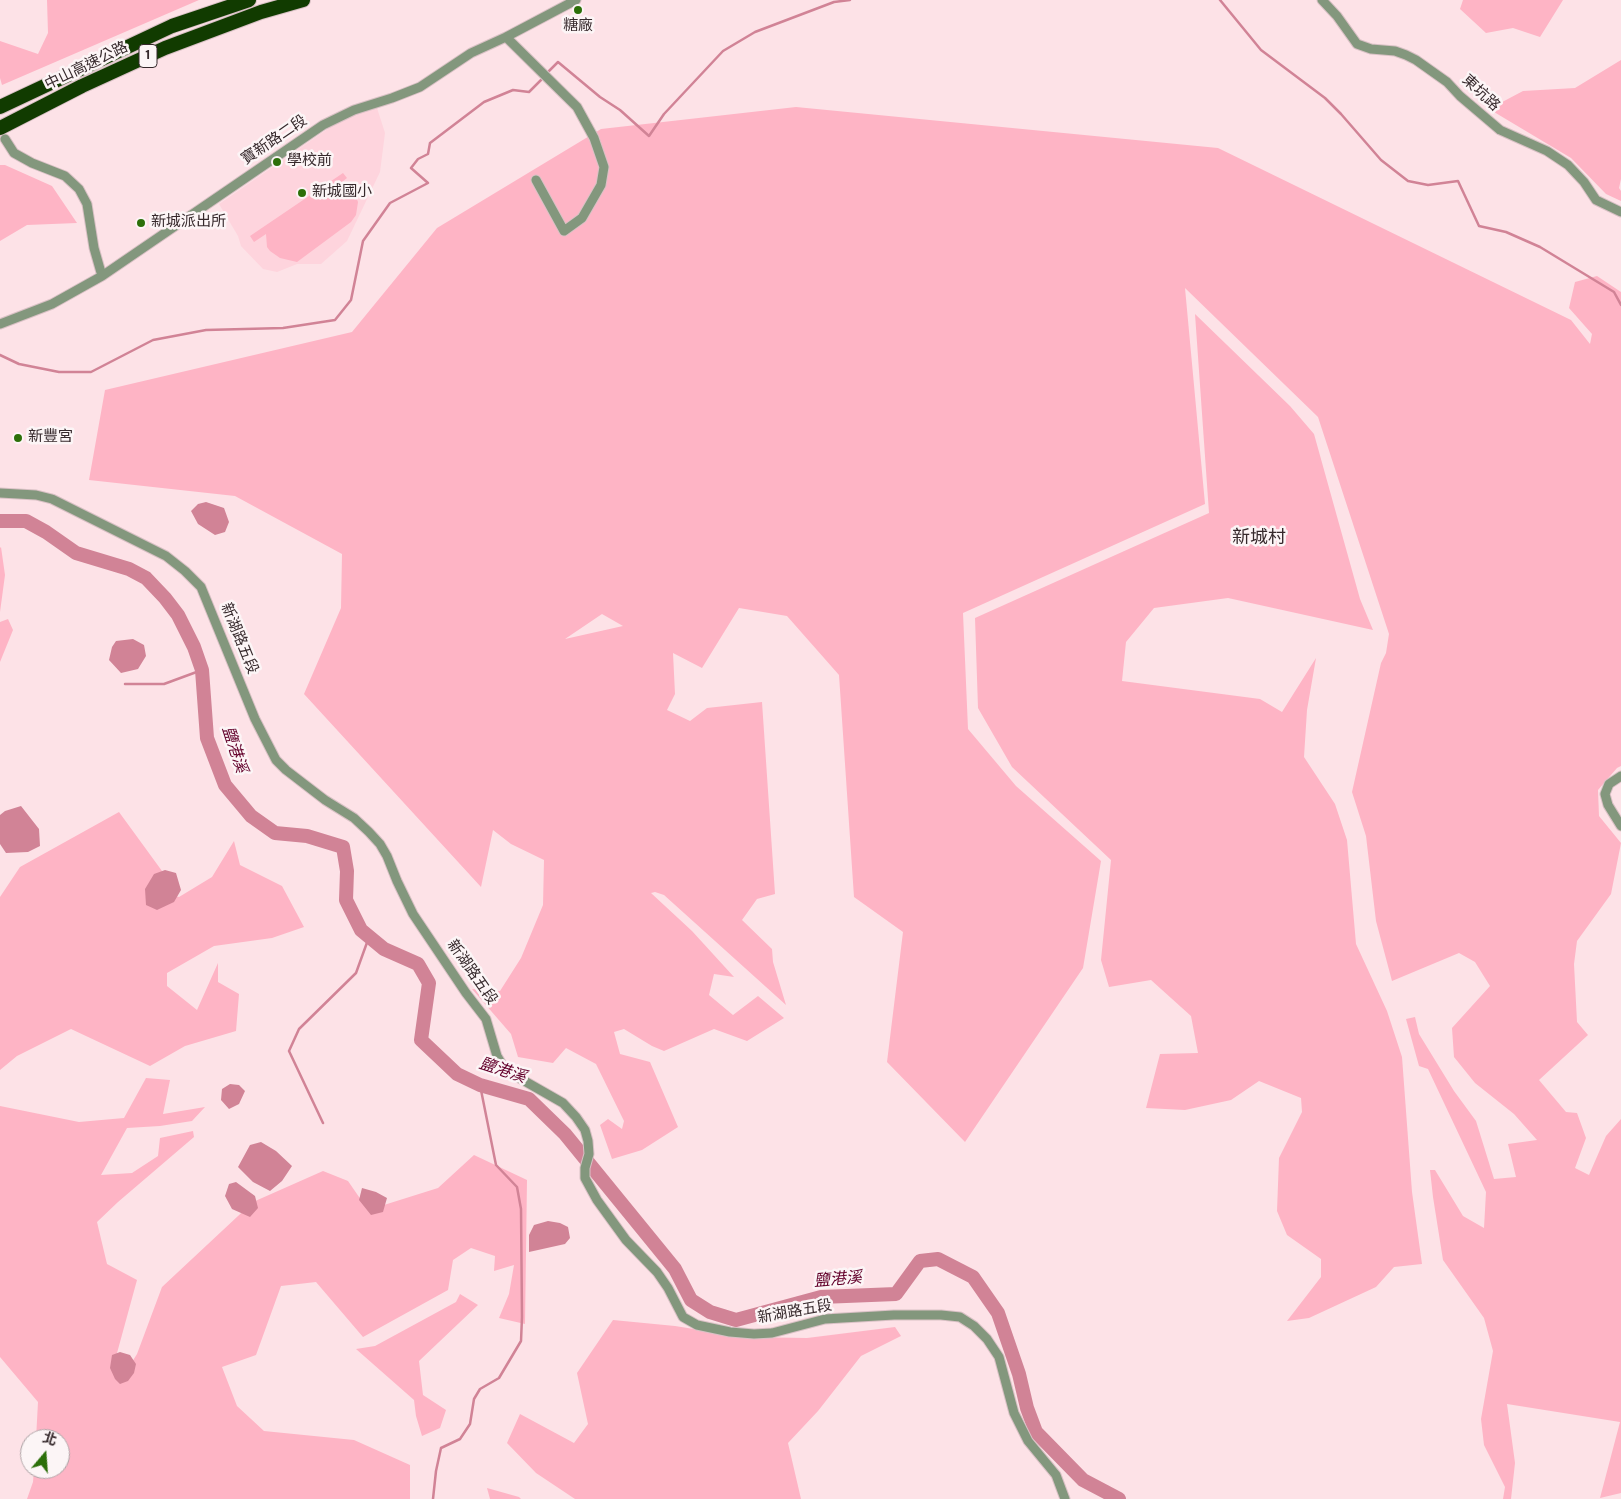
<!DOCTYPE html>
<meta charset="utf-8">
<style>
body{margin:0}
#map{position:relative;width:1621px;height:1499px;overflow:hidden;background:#fde2e7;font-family:Overpass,"Noto Sans TC",sans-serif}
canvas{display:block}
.north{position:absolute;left:20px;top:1429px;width:50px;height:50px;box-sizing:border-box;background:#fcf5f6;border:1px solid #ada3a5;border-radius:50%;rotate:18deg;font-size:14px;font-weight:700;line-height:20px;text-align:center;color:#36292c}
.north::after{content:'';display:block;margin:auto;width:18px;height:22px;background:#2c6f09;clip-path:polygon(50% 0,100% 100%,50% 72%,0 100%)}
</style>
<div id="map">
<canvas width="1621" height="1499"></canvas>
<div class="north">北</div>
</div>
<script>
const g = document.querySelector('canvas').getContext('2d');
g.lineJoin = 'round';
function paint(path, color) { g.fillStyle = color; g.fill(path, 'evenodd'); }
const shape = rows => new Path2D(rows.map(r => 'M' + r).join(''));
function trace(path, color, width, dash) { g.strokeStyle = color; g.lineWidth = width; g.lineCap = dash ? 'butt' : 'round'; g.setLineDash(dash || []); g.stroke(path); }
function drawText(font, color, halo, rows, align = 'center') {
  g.font = font + ' Overpass,"Noto Sans TC",sans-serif'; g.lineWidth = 5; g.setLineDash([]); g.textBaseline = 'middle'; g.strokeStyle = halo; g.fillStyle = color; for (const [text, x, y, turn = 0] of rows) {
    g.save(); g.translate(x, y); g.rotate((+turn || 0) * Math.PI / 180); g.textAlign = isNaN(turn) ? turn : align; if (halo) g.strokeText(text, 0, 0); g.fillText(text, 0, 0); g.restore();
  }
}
const built = shape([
 [377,108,385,133,380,172,347,241,321,264,297,264,277,272,263,269,241,246,238,236,219,204,345,117]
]);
const green = shape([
 [47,0,199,0,2,85,0,78,0,41,38,54,48,33],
 [1463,0,1563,0,1540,37,1513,28,1486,33,1460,9],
 [1621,60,1621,179,1619,188,1621,191,1621,201,1606,194,1571,158,1489,109,1523,91,1575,88],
 [796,107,1218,148,1571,320,1590,344,1592,334,1569,308,1575,282,1597,276,1621,292,1621,766,1617,768,1598,790,1599,816,1621,843,1611,894,1577,941,1574,964,1577,1022,1588,1035,1539,1080,1566,1112,1577,1113,1586,1138,1575,1168,1589,1175,1606,1136,1621,1119,1621,1493,1600,1498,1620,1422,1507,1404,1515,1463,1511,1499,1503,1499,1505,1487,1484,1445,1481,1419,1493,1351,1484,1318,1443,1260,1433,1197,1430,1170,1435,1170,1463,1216,1484,1228,1486,1192,1428,1069,1419,1066,1406,1019,1415,1017,1419,1034,1454,1091,1476,1121,1494,1179,1516,1177,1508,1144,1537,1140,1514,1114,1475,1083,1454,1057,1452,1028,1490,986,1475,962,1459,953,1392,981,1376,921,1366,836,1352,792,1381,663,1386,653,1389,634,1318,417,1185,288,1205,504,963,613,968,729,1016,786,1101,861,1083,968,965,1142,887,1062,903,932,854,897,839,675,787,616,739,608,702,668,673,653,675,694,667,710,690,721,707,708,762,702,775,894,757,899,742,920,772,949,773,962,786,1005,664,895,655,892,651,893,692,931,734,977,714,974,709,995,733,1015,758,996,784,1018,747,1041,714,1029,664,1051,652,1046,624,1029,614,1032,620,1054,650,1062,678,1127,642,1150,612,1159,600,1125,608,1119,622,1129,624,1121,596,1064,566,1048,553,1063,518,1057,511,1034,472,989,500,991,521,958,543,905,544,860,511,844,493,830,481,887,304,694,341,608,342,554,235,496,89,480,105,390,352,332,437,228,601,129],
 [602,614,623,626,565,639],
 [0,165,5,165,52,186,77,223,27,225,0,241],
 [343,173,347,178,338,185,350,190,356,197,358,202,356,215,351,222,297,262,280,258,270,251,267,247,266,234,254,242,250,236],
 [1195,314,1290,406,1314,434,1360,599,1373,630,1228,598,1154,608,1126,642,1122,681,1260,699,1282,712,1316,658,1307,710,1304,757,1335,804,1347,840,1356,944,1387,1011,1402,1057,1412,1192,1422,1264,1394,1267,1376,1287,1309,1318,1287,1321,1321,1277,1321,1259,1287,1235,1277,1211,1279,1158,1302,1112,1301,1098,1259,1081,1231,1100,1185,1110,1146,1108,1160,1054,1198,1053,1191,1016,1151,980,1109,987,1101,960,1111,860,1012,767,978,708,975,618,1209,513],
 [1,547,5,575,0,612,0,548],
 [8,619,13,630,0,662,0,622],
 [119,812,162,871,159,892,179,897,212,877,234,841,240,865,282,886,304,927,272,938,214,946,167,973,167,986,197,1010,218,963,218,982,239,994,236,1031,185,1046,150,1066,71,1029,17,1056,0,1070,0,897,20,867],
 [146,1078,170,1080,163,1114,205,1107,192,1121,160,1126,127,1128,101,1175,132,1173,158,1156,160,1138,193,1131,194,1137,118,1202,97,1222,107,1264,137,1280,114,1364,124,1375,137,1354,162,1287,253,1202,323,1171,348,1181,368,1210,438,1188,474,1155,527,1180,525,1324,499,1318,509,1294,514,1265,494,1271,495,1256,471,1248,453,1260,448,1290,363,1337,316,1282,281,1286,256,1355,222,1367,237,1406,264,1431,354,1440,410,1465,410,1499,27,1499,33,1482,34,1469,60,1469,60,1439,36,1439,38,1402,0,1357,0,1106,79,1122,124,1118],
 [460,1294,478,1305,419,1361,423,1395,446,1410,440,1428,422,1436,416,1416,414,1400,356,1349,375,1346,456,1302],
 [613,1320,675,1326,744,1337,807,1338,895,1327,901,1336,861,1356,818,1411,788,1443,801,1499,575,1499,536,1473,507,1443,520,1414,574,1443,588,1424,577,1373],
 [487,1488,519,1497,521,1499,490,1499]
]);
const water = shape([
 [206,502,224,508,229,522,225,532,215,535,198,524,191,511,198,504],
 [133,639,144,645,146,656,138,669,121,673,109,660,112,647,116,641],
 [21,806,39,829,40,846,28,852,6,853,0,844,0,815,5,811],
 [165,870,176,873,181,890,174,902,157,910,146,905,145,889,154,874],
 [230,1084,239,1085,245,1091,239,1104,229,1109,221,1100,222,1089],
 [261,1142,276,1151,292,1166,282,1181,270,1191,253,1182,238,1167,250,1145],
 [236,1182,255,1196,258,1208,250,1217,232,1209,225,1196,229,1184],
 [362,1188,376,1192,387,1198,383,1212,371,1215,359,1200],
 [548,1221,560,1223,568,1227,570,1238,565,1244,529,1252,529,1235,534,1225],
 [120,1352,130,1355,136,1364,134,1373,128,1381,120,1384,115,1379,110,1368,112,1355]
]);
const stream = shape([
 [1220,0,1261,50,1325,98,1341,114,1381,160,1408,181,1428,185,1458,181,1479,226,1506,232,1540,247,1614,292,1621,305],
 [549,71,558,62,600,97,620,110,649,136,664,114,723,51,755,32,834,2,850,0],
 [0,355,19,364,59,372,91,372,153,340,206,330,283,328,335,320,351,300,363,241,390,203,428,183,411,168,418,159,428,154,430,143,484,102,513,90,529,92,541,80],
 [125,684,164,684,202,670],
 [323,1123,289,1051,299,1029,356,973,369,937],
 [433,1499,436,1471,441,1448,460,1439,470,1424,474,1399,480,1389,499,1378,521,1341,522,1317,521,1209,517,1187,496,1165,480,1085]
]);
const river = shape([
 [0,521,26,521,46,532,76,553,129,569,146,578,165,598,178,615,194,647,202,670,207,738,225,785,251,816,275,833,307,836,343,847,347,871,346,900,361,930,384,949,418,964,429,983,421,1040,457,1074,480,1085,529,1099,565,1134,675,1269,691,1300,710,1312,736,1320,821,1297,896,1294,920,1261,938,1259,973,1277,998,1313,1019,1374,1027,1408,1036,1432,1083,1480,1119,1499]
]);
const minor = shape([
 [1322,0,1337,16,1357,44,1371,49,1395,51,1406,55,1416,60,1447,82,1460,96,1500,130,1547,151,1568,165,1584,182,1596,200,1621,212],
 [506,37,577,107,594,138,604,167,601,185,582,218,564,231,536,180],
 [5,139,14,153,32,163,65,176,79,189,87,204,94,248,102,276],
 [0,324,52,304,102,276,323,125,354,110,392,98,420,87,471,53,506,37,576,0],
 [0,493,36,495,52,499,166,556,185,571,201,587,255,719,276,760,286,770,325,800,354,818,369,832,380,844,387,856,397,881,413,914,466,993,486,1019,497,1056,503,1066,521,1079,563,1103,576,1117,585,1130,588,1141,589,1154,585,1168,585,1178,597,1200,626,1240,657,1272,668,1288,683,1317,697,1325,730,1332,754,1334,772,1333,825,1319,894,1315,941,1315,960,1317,974,1326,987,1339,999,1357,1014,1413,1028,1441,1056,1475,1065,1499],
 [1621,776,1609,784,1605,794,1608,805,1621,826]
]);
const highway = shape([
 [0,107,172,26,249,0],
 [0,128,82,86,165,48,261,12,303,0]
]);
const markers = [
 [578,10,5,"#2c6f09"],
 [277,162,5,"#2c6f09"],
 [302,193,5,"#2c6f09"],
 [141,223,5,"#2c6f09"],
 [18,438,5,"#2c6f09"]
];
const shields = [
 [148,56,18]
];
const shieldNames = [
 ["1",148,56]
];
const poiNames = [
 ["糖廠",578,27,"center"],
 ["學校前",287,162],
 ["新城國小",312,193],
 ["新城派出所",151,223],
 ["新豐宮",28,438]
];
const streetNames = [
 ["中山高速公路",87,67,-26],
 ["東坑路",1480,94,43],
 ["寶新路二段",275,141,-34],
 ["新湖路五段",238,639,68],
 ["新湖路五段",471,973,55],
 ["新湖路五段",795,1313,-10]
];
const waterNames = [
 ["鹽港溪",233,750,72],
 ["鹽港溪",502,1072,18],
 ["鹽港溪",838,1281,-5]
];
const quarterNames = [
 ["新城村",1259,539]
];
paint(built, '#fed4dd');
paint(green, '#feb4c5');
paint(water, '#d18396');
trace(stream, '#d18396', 2.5);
trace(river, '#d18396', 14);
trace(minor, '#d9c1c5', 11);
trace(highway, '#d9c1c5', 16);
trace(minor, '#83977d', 9);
trace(highway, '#113b00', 14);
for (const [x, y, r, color] of markers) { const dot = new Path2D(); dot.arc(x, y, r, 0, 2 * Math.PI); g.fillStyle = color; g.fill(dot); trace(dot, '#fcf5f6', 2); }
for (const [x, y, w] of shields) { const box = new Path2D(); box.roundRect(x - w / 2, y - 11.5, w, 23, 4); g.fillStyle = '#fcf5f6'; g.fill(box); trace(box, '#36292c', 1); }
drawText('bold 14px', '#36292c', null, shieldNames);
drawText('15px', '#36292c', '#fcf5f6', poiNames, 'left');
drawText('15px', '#36292c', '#fcf5f6', streetNames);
drawText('italic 16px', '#63012b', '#fcf5f6', waterNames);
drawText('18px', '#36292c', '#fcf5f6', quarterNames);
</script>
